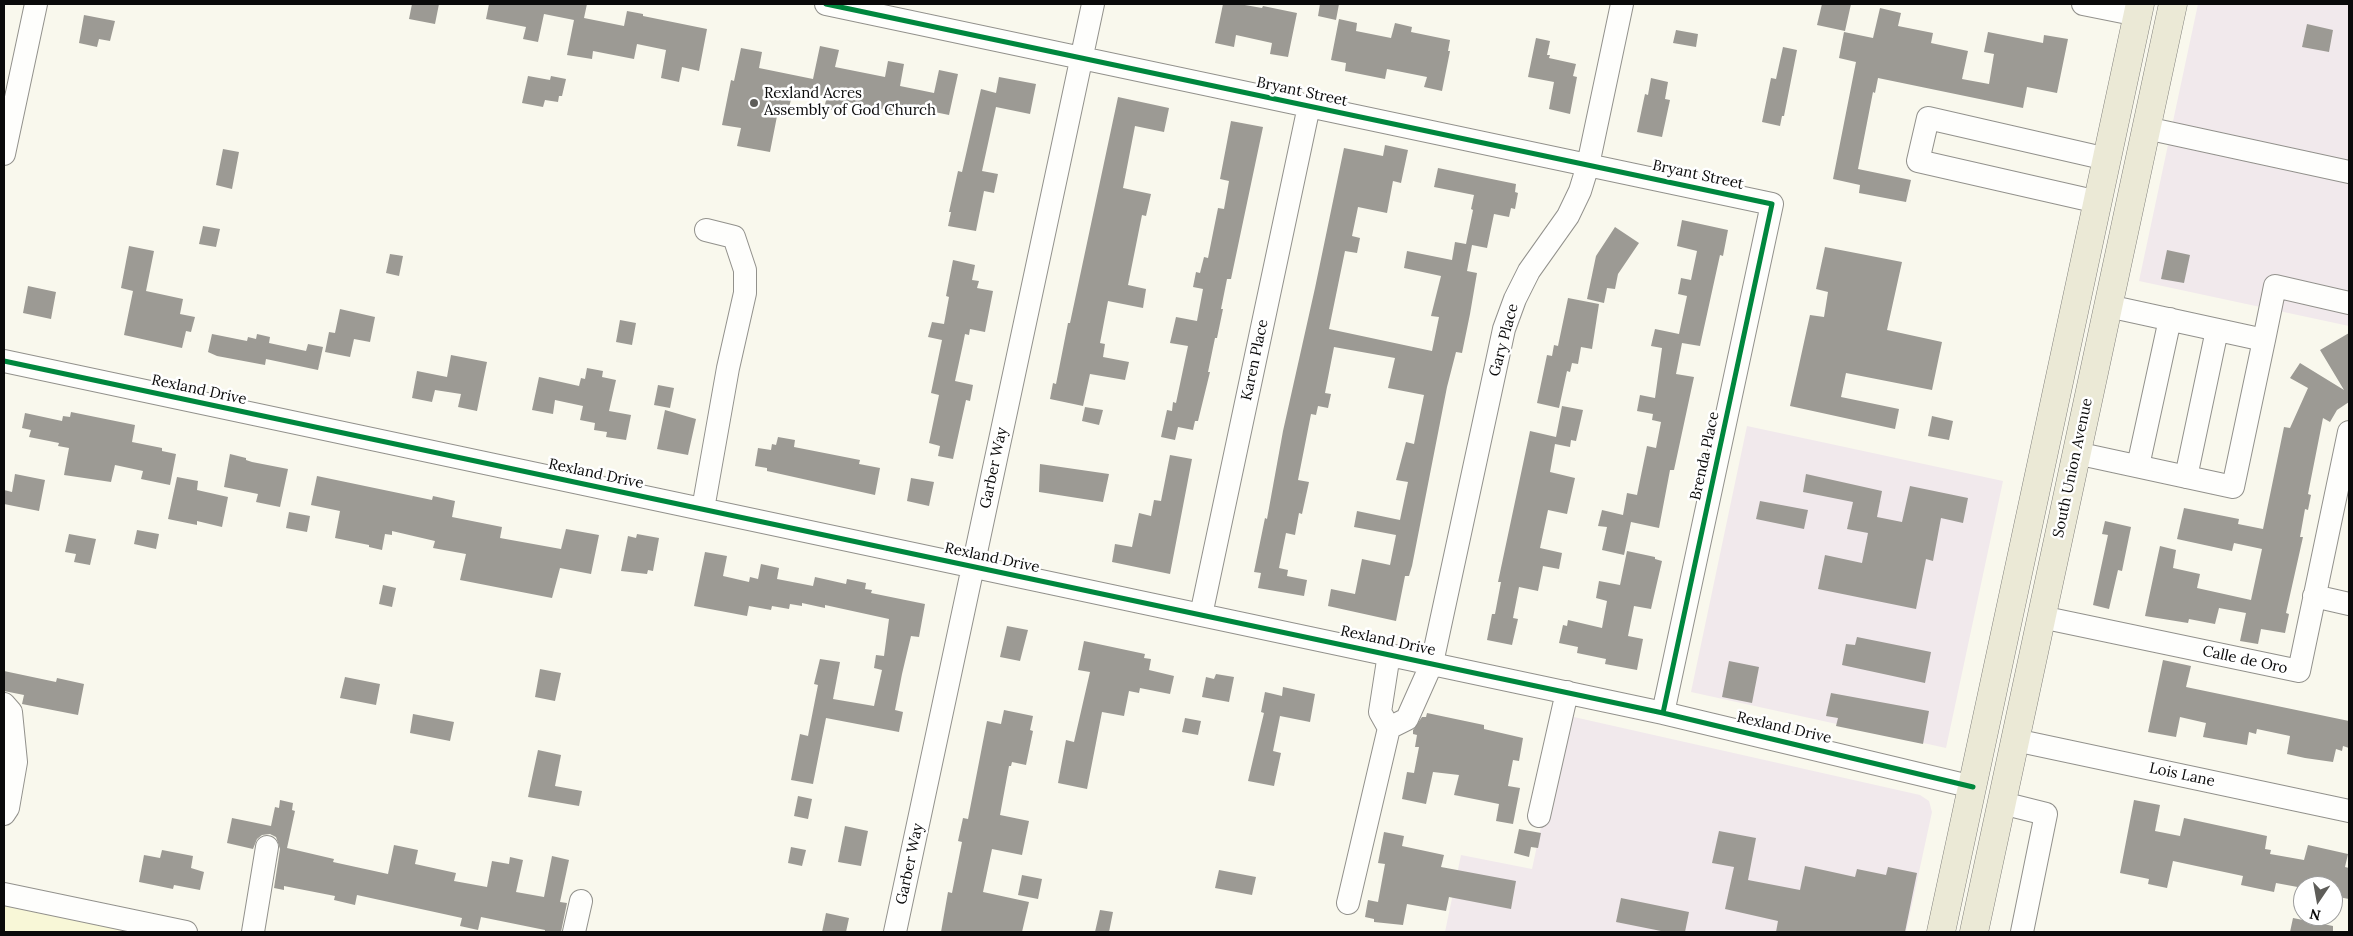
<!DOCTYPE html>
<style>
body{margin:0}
#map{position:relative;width:2353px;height:936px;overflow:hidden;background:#f9f8ed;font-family:Lora,serif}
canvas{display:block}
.frame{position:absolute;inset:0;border:5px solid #0a0a0a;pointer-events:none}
.north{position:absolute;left:2293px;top:876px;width:50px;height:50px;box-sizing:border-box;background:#fff;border:1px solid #9d9d9d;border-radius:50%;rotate:192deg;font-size:14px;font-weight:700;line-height:20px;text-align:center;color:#0a0a0a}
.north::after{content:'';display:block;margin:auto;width:18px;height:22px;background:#5e5d59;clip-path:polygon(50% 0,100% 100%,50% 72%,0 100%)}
</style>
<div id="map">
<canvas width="2353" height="936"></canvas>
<div class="frame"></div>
<div class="north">N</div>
</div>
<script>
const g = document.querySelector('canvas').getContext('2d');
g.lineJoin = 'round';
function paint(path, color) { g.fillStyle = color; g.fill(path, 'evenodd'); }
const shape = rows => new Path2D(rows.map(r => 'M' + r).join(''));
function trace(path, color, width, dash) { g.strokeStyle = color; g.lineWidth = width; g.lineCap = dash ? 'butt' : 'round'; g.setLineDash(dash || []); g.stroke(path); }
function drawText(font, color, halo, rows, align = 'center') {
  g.font = font + ' Lora,serif'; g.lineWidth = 5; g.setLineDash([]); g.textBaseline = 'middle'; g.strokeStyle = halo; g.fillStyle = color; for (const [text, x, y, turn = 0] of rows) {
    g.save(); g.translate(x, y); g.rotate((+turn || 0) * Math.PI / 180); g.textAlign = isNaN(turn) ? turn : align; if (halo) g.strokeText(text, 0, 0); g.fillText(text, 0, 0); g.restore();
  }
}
const industrial = shape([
 [2198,4,2349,4,2349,326,2139,281],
 [1747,426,2003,481,1946,748,1691,692],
 [1565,715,1920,795,1929,801,1932,812,1906,932,1445,932,1461,855,1532,869]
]);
const farmland = shape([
 [4,894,172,932,4,932]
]);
const building = shape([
 [412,4,439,4,435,24,409,19],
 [489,4,587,4,584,18,624,26,627,11,643,14,643,16,707,29,699,71,682,67,679,82,661,78,666,50,637,44,634,59,593,51,592,59,567,55,574,20,544,14,538,42,523,39,526,27,486,19],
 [1223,4,1239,4,1262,8,1263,6,1297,13,1288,57,1270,54,1272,43,1236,35,1234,47,1215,43],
 [1320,4,1339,4,1336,20,1318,16],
 [1822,4,1851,4,1845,31,1817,25],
 [1880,8,1901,13,1898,26,1933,33,1931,43,1968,51,1962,79,1989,84,1994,54,1984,52,1988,32,2043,43,2044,35,2068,39,2057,93,2027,87,2023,108,1878,78,1875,93,1873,92,1858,169,1911,180,1906,202,1859,193,1860,185,1833,179,1856,62,1839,58,1844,32,1873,38],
 [84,15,115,21,110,41,99,39,97,47,79,43],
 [1339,19,1357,23,1356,31,1391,38,1395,23,1412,27,1411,32,1450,40,1448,51,1450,51,1442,91,1424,87,1427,77,1387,69,1385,79,1345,71,1346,63,1331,60],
 [2307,24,2333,30,2329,52,2302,47],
 [1676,30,1698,34,1696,47,1673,43],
 [1536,38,1550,41,1547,55,1550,55,1549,58,1576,64,1573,76,1577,77,1570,114,1549,109,1554,82,1528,77],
 [820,46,839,50,835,67,885,77,888,61,904,64,900,86,934,93,939,70,958,74,949,115,896,104,895,112,848,102,846,113,824,108,827,97,793,90,789,108,779,106,770,152,737,146,741,128,722,125,731,80,734,81,741,48,762,52,759,68,813,79],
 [1783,47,1797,50,1784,116,1782,116,1780,126,1762,122,1771,78,1776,79],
 [528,76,550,80,551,76,566,79,562,96,559,96,558,102,545,100,543,107,522,103],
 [999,77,1036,84,1030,114,996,107,982,171,998,174,994,193,984,191,976,231,948,226,951,212,949,212,958,171,962,172,981,89,996,93],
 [1651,78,1668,82,1665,99,1670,100,1662,137,1637,132,1645,94,1648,95],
 [1118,97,1169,108,1164,132,1135,126,1123,188,1151,194,1146,216,1142,215,1128,285,1146,289,1143,308,1108,301,1100,343,1105,344,1103,357,1129,362,1125,380,1090,374,1083,406,1050,399,1053,383,1056,384,1068,323,1070,323],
 [1231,121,1263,127,1231,279,1227,279,1221,309,1223,309,1217,338,1215,338,1208,372,1210,372,1198,421,1195,421,1193,430,1178,427,1175,440,1161,437,1167,410,1172,411,1173,402,1176,403,1188,346,1170,343,1176,317,1197,321,1203,289,1193,287,1196,272,1200,273,1204,257,1208,258,1218,208,1224,209,1229,181,1220,179],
 [1385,145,1408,150,1401,183,1393,181,1387,213,1358,207,1352,236,1360,238,1357,253,1345,251,1329,329,1432,351,1439,317,1431,316,1441,276,1404,268,1407,251,1452,260,1455,242,1466,244,1473,210,1471,209,1474,195,1434,187,1438,168,1516,184,1515,192,1518,193,1515,209,1511,208,1509,217,1494,214,1487,248,1472,245,1467,271,1477,273,1470,314,1462,353,1456,352,1447,387,1412,566,1409,576,1405,576,1396,621,1328,606,1331,589,1355,594,1362,559,1390,565,1396,535,1354,527,1357,511,1400,520,1408,482,1396,480,1406,442,1414,444,1424,395,1388,388,1395,358,1334,347,1325,393,1331,394,1328,408,1318,406,1316,415,1311,414,1298,480,1309,482,1302,514,1299,513,1295,535,1286,533,1279,568,1288,570,1287,576,1307,580,1304,596,1258,588,1261,573,1254,572,1265,518,1267,519,1283,431,1315,288,1344,148,1383,156],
 [223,149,239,152,232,189,216,185],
 [1682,220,1728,230,1723,256,1720,255,1700,346,1682,343,1676,374,1694,377,1674,470,1670,470,1659,528,1631,522,1624,555,1602,550,1607,527,1598,526,1602,510,1623,515,1627,493,1637,495,1647,446,1656,448,1661,422,1652,420,1653,414,1637,411,1640,395,1655,398,1662,348,1651,346,1655,329,1679,334,1687,296,1678,294,1681,278,1691,280,1697,251,1677,246],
 [203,226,220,229,216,247,199,244],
 [1615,227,1639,243,1618,274,1615,289,1607,288,1604,303,1587,299,1596,256],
 [129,246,154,251,146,291,183,299,180,314,195,317,191,332,186,331,182,348,124,335,133,291,121,288],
 [1825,247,1902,262,1887,330,1942,342,1932,390,1846,373,1841,397,1899,409,1895,429,1790,406,1810,315,1824,317,1828,292,1816,289],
 [2167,250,2190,255,2184,283,2161,279],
 [390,254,403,256,399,276,386,273],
 [953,260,975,265,972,280,979,281,977,288,993,291,985,332,970,329,969,335,965,334,963,344,955,381,973,385,970,401,966,400,953,459,938,456,940,446,929,443,939,395,931,393,942,340,928,337,932,322,944,324,949,297,946,296],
 [28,286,56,292,51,319,23,313],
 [1568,298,1599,304,1592,349,1581,347,1578,364,1572,363,1570,372,1567,371,1559,408,1537,403,1547,355,1552,356,1554,345,1558,346],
 [340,309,375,317,370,342,354,339,350,357,325,352,329,332,335,333],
 [620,320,636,323,632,345,616,342],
 [2349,333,2349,402,2337,410,2330,422,2323,418,2308,494,2311,495,2308,510,2305,509,2300,537,2303,537,2286,613,2289,614,2285,633,2261,629,2258,644,2240,641,2246,613,2219,608,2215,624,2189,619,2188,623,2145,616,2160,546,2176,550,2173,568,2200,574,2197,588,2251,600,2262,549,2234,543,2232,551,2177,539,2184,508,2239,519,2238,524,2263,529,2284,427,2290,428,2308,388,2290,378,2300,363,2344,390,2320,350],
 [212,334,247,341,248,337,256,339,257,334,270,337,269,343,306,351,308,344,323,347,318,370,266,359,265,365,217,356,208,352],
 [451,355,487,362,477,411,458,407,461,394,435,390,432,402,412,398,417,371,447,377],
 [587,368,603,371,602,377,616,380,609,411,631,415,626,440,606,437,607,432,594,430,595,423,580,420,583,406,555,400,553,414,532,410,539,377,579,386,581,378,585,379],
 [658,385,674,388,670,408,654,405],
 [1562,406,1583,410,1576,441,1571,440,1570,447,1555,444,1550,472,1575,478,1567,514,1548,510,1540,548,1562,553,1559,569,1543,566,1538,591,1519,587,1513,618,1518,619,1512,645,1487,640,1492,614,1495,614,1501,582,1498,582,1530,431,1556,437],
 [1085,407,1103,410,1099,425,1082,421],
 [665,410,696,419,688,455,657,449],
 [71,412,135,425,132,442,162,448,162,451,176,454,170,485,141,479,143,471,115,465,111,482,64,475,69,448,58,446,59,443,29,437,31,430,22,428,25,413,62,421,63,416,70,417],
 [1932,416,1953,421,1949,440,1928,436],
 [778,437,795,440,794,447,860,460,859,464,880,468,875,495,767,471,767,468,755,466,758,448,771,450,772,444,776,445],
 [230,454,246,458,246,460,252,462,288,469,280,507,256,502,258,494,224,487],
 [1170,455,1192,459,1170,574,1112,562,1115,544,1132,547,1139,513,1151,516,1154,500,1161,501],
 [1040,464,1109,474,1103,502,1039,492],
 [15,474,45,480,39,511,4,504,4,490,12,492],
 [1806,474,1882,491,1877,517,1902,522,1910,486,1968,498,1963,523,1941,518,1933,561,1926,559,1916,609,1818,589,1825,555,1862,563,1868,533,1847,529,1853,502,1803,492],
 [317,476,432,500,433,496,455,501,452,517,502,527,500,538,561,549,566,529,599,535,591,574,560,568,552,598,460,580,466,554,433,548,435,541,392,531,392,535,385,534,382,550,369,547,369,545,335,538,340,511,311,505],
 [177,477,198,481,197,490,228,497,222,527,197,521,197,525,168,519],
 [911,478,934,482,929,506,907,501],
 [1760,501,1808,510,1804,529,1756,519],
 [289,512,310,516,307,532,286,528],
 [2105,521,2131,527,2122,571,2118,570,2109,609,2093,605,2108,535,2102,534],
 [137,530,159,534,156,549,134,544],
 [69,534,96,539,90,565,74,562,76,554,65,552],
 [637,534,659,538,653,571,648,570,647,574,621,571,628,536,636,538],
 [1627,551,1655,557,1655,559,1662,561,1651,609,1634,606,1628,636,1643,639,1637,670,1605,664,1606,659,1577,653,1578,647,1559,643,1563,625,1567,626,1568,620,1602,628,1607,601,1596,598,1599,581,1620,585],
 [705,552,727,556,723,576,749,582,750,577,758,579,761,564,779,568,777,579,813,586,815,577,846,584,847,579,866,583,865,589,872,590,871,593,925,604,919,637,911,636,902,674,895,710,903,712,899,732,826,718,813,784,791,780,800,734,808,736,818,685,814,684,820,659,840,662,833,699,874,706,882,670,874,668,876,655,884,656,889,619,825,605,825,608,802,603,802,606,790,604,789,609,772,606,771,610,749,606,747,616,694,606],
 [383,585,396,588,392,607,379,604],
 [1007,626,1028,630,1020,661,1000,657],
 [1857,637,1931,652,1925,683,1842,665,1846,644,1855,645],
 [1084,641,1145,654,1144,658,1151,659,1149,670,1174,676,1170,694,1140,688,1139,693,1129,691,1124,716,1102,712,1087,789,1058,783,1066,740,1074,742,1090,672,1078,670],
 [2163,660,2191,666,2186,687,2349,721,2349,748,2343,746,2342,751,2336,749,2333,762,2305,758,2287,754,2290,736,2257,729,2256,734,2249,732,2247,745,2203,737,2206,723,2180,717,2176,737,2148,732],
 [1729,661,1759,667,1752,703,1722,697],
 [540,669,561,673,555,701,535,697],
 [4,671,56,682,57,678,84,684,78,715,22,704,24,695,4,691],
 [1216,674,1234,677,1229,702,1202,697,1206,677,1214,679],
 [345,677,380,684,376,705,340,698],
 [1283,687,1315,694,1310,722,1280,716,1273,751,1281,753,1274,786,1248,781,1264,713,1261,712,1265,692,1282,696],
 [1831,693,1929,711,1923,744,1836,726,1838,718,1826,716],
 [1004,710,1033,716,1030,730,1033,731,1026,765,1012,762,1011,766,1009,766,1000,815,1029,821,1022,855,992,849,983,892,1029,902,1022,932,941,932,948,892,952,893,962,842,958,841,963,818,968,819,987,721,1001,724],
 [1427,713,1484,725,1484,729,1523,738,1519,761,1513,760,1508,786,1520,788,1513,824,1496,821,1499,804,1454,795,1459,775,1433,772,1426,804,1402,799,1407,772,1414,773,1419,747,1415,747,1417,735,1413,734,1413,730,1422,717,1426,717],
 [413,714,454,722,450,741,410,733],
 [1185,718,1201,721,1198,735,1182,732],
 [538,750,561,755,555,786,582,791,579,806,528,797],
 [798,796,812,799,808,819,794,816],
 [280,800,293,803,292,810,295,811,287,848,334,859,333,862,388,874,394,845,418,850,415,864,456,873,454,881,487,887,492,861,509,864,510,857,523,860,516,892,544,897,552,856,569,860,560,902,567,903,561,932,545,932,545,930,481,917,478,930,460,926,462,918,357,895,355,905,334,900,335,896,284,886,284,890,274,888,280,849,276,837,270,834,262,835,257,839,253,849,227,843,232,818,271,826,275,807,279,808],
 [2134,800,2160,805,2155,831,2180,836,2184,818,2267,836,2265,849,2271,850,2270,854,2304,860,2308,845,2348,854,2345,867,2349,868,2349,899,2333,896,2333,886,2303,886,2303,888,2276,883,2274,892,2241,885,2243,876,2173,861,2167,888,2148,884,2149,879,2120,873],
 [845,826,868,831,861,866,838,862],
 [1519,829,1541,833,1538,848,1531,847,1529,857,1514,853],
 [1719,831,1756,838,1748,880,1800,890,1805,866,1855,877,1857,869,1886,875,1888,867,1917,873,1905,932,1776,932,1778,921,1725,909,1734,867,1712,863],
 [1384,832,1404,836,1402,846,1444,855,1441,867,1516,881,1511,909,1449,897,1446,911,1407,904,1403,925,1374,922,1374,919,1365,917,1368,900,1378,902,1385,864,1378,863],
 [791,847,806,850,802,866,788,863],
 [162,850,193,856,191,868,204,872,200,890,174,885,173,889,139,882,144,855,160,858],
 [1219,870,1256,877,1252,895,1215,888],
 [1022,875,1042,879,1038,899,1018,895],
 [1621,898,1689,912,1685,932,1666,932,1616,922],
 [1100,910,1113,912,1109,932,1095,932],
 [826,913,849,918,846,932,822,932],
 [2293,918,2333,926,2333,932,2290,932]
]);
const minor = shape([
 [826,4,1772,204,1663,713],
 [2083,4,2138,15],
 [2146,128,2349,172],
 [4,154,36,4],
 [2098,202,1918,161,1928,118,2107,159],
 [2264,340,2275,286,2349,303],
 [4,361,1663,713,1973,787],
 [2076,453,2233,487,2264,340,2108,306],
 [2138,466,2170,319],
 [2186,477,2217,330],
 [703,509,728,368,745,293,745,270,734,237,706,230],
 [2314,596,2349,604],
 [1201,615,1309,106],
 [2041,617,2299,671,2349,432],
 [4,704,11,712,16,762,8,808,4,814],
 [1389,728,1407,719,1432,663,1504,329,1515,299,1529,271,1568,216,1580,191,1588,165,1622,4],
 [2015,740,2349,811],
 [2002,803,2046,814,2022,932],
 [1539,816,1567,692],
 [4,894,186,932],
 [1348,903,1389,728,1380,712,1389,654],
 [253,932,267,847],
 [574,932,581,901],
 [895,932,1093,4]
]);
const major = shape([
 [1941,932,2140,4],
 [1974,932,2173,4]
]);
const cycleway = shape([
 [826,4,1772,204,1663,713],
 [4,361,1663,713,1973,787]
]);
const markers = [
 [754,103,5,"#5e5d59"]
];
const streetNames = [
 ["Bryant Street",1302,92,12],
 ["Bryant Street",1698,175,12],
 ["Gary Place",1504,340,-75],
 ["Karen Place",1255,360,-78],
 ["Rexland Drive",199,390,12],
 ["Brenda Place",1705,456,-78],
 ["Garber Way",994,468,-78],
 ["South Union Avenue",2073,468,-78],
 ["Rexland Drive",596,474,12],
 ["Rexland Drive",992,558,12],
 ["Rexland Drive",1388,641,12],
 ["Calle de Oro",2245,660,12],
 ["Rexland Drive",1784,728,13],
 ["Lois Lane",2182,775,12],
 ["Garber Way",910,864,-78]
];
const poiNames = [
 ["Rexland Acres",764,94],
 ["Assembly of God Church",764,111]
];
paint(industrial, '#f1e9ec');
paint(farmland, '#f8f7d7');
paint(building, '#9c9a94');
trace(minor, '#92918c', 24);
trace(major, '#7f7e7a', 29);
trace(minor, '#fefefc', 22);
trace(major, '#ebe9d6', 28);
trace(cycleway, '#00873e', 5);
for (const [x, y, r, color] of markers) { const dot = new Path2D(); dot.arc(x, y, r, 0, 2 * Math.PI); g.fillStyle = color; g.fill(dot); trace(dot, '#fff', 2); }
drawText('15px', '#0a0a0a', '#fff', streetNames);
drawText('15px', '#0a0a0a', '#fff', poiNames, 'left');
</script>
